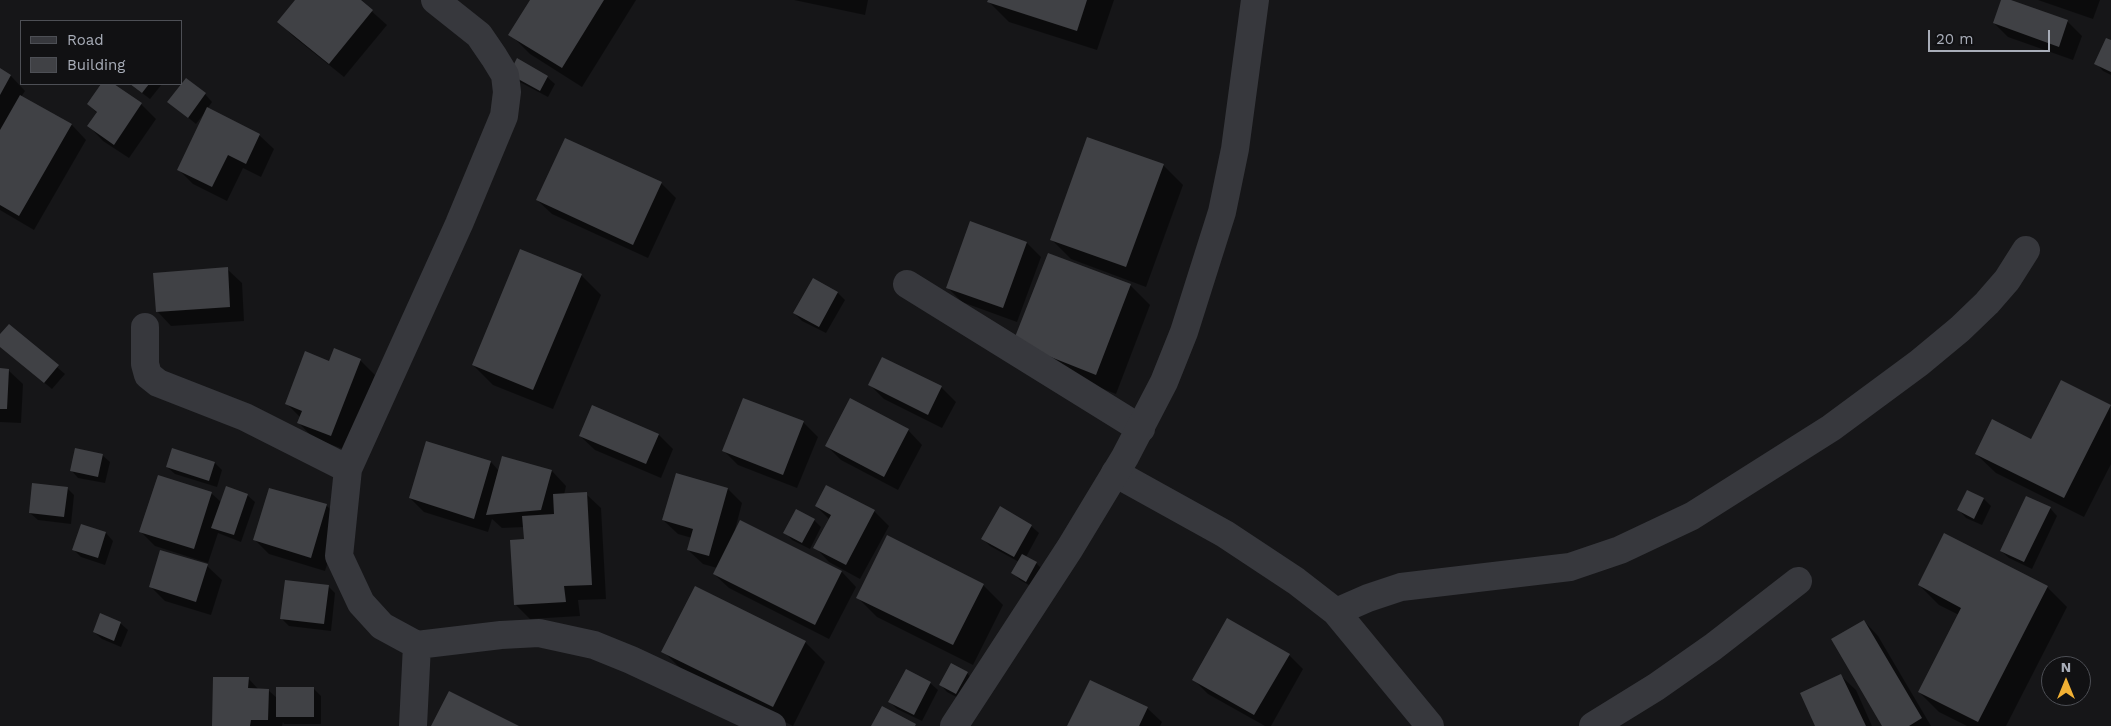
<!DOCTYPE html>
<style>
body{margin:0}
#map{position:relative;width:2111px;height:726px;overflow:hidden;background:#161618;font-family:"Work Sans",sans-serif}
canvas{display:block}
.legend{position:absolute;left:20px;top:20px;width:162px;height:65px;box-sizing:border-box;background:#111113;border:1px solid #4d4f55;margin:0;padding:6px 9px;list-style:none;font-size:15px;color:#a8adb8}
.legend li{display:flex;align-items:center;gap:10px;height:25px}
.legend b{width:25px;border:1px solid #4d4f55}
.north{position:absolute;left:2041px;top:656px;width:50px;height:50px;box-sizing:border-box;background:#111113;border:1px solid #4d4f55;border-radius:50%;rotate:0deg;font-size:14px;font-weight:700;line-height:20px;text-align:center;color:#a8adb8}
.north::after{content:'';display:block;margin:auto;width:18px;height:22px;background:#f2b134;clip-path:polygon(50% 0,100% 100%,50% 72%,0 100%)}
.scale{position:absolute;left:1928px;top:30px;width:122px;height:22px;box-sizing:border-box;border:2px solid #a8adb8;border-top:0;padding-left:6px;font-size:15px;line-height:18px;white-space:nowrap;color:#a8adb8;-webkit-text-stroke:4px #111113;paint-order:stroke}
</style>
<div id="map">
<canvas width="2111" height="726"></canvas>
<ul class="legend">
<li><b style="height:6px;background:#37383d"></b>Road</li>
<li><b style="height:14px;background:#404145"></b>Building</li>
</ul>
<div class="north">N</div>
<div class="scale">20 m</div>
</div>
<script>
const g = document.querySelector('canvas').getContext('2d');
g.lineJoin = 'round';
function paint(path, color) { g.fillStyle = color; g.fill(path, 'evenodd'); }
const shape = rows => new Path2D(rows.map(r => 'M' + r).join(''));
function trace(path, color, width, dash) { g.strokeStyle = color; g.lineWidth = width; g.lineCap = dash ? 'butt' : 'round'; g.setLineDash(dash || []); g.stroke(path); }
const shadow = shape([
 [296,0,359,0,387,25,344,77,293,36,279,22],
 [531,0,636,0,582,87,530,54,510,34],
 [794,0,868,0,865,15],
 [989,0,1114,0,1097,50,1009,22,989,2],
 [2002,0,2007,0,2068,22,2082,36,2073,60,2008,37,1994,23],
 [2038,0,2100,0,2093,19],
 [2111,42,2111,75,2103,71,2096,63],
 [0,70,11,76,25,91,21,97,72,125,86,140,34,230,0,210],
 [510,74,547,77,555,84,548,97,518,81],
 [102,84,111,84,141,104,156,119,129,158,103,141,89,126,97,113,88,104],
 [130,84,162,84,150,99],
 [205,94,212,102,207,109,259,135,274,149,261,177,243,168,227,201,193,184,178,169,206,111,196,124,169,102],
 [1163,165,1183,185,1146,287,1071,259,1051,239],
 [661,183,676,198,648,258,552,214,537,200],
 [1027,243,1041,257,1017,322,962,302,947,287],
 [227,269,242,283,244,321,171,326,157,311],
 [581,275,601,295,553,409,493,385,473,365],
 [1130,285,1150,305,1116,394,1035,362],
 [838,293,845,300,826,333,802,321,794,313],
 [9,326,65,374,52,389,0,346,0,336],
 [360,360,375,375,346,450,313,438,299,423,301,418,286,403,330,362],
 [0,369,8,370,23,384,21,423,0,422],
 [870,385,941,387,956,402,942,428,884,399],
 [2110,406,2111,464,2084,517,1996,473,1976,454,2032,441],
 [803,422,818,437,797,488,738,465,724,451],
 [908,430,922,445,898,490,841,460,826,445],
 [659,435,673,449,661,478,595,450,580,436],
 [173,450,215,463,222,470,217,487,175,474,167,467],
 [102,455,110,462,105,483,78,478,71,470],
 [491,462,499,471,552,471,566,486,564,495,586,494,601,508,606,599,578,600,580,616,530,619,515,604,525,541,524,527,502,528,492,519,488,532,424,512,410,498],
 [67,488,74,495,71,524,38,520,30,513],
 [728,489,742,503,735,530,741,522,842,572,856,587,829,639,729,588,714,574,717,568,703,564,688,550,692,538,678,534,663,520],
 [211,493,221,502,247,495,255,502,241,542,218,533,208,563,155,546,141,532],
 [1984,499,1991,506,1982,525,1966,518,1959,510],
 [327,506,341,520,325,571,269,554,255,540],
 [816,506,874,511,889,526,860,579,829,562,815,547,830,520],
 [2050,508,2057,516,2032,569,2009,558,2001,551],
 [814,520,821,527,810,549,792,540,785,532],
 [1031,526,1039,533,1026,557,1036,563,1043,570,1034,588,1020,580,1013,573,1019,562,990,546,983,539],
 [106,533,113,541,105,565,81,557,74,550],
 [207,566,222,580,211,615,165,601,150,586],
 [983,585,1003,605,973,665,877,617,857,597],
 [1919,585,2047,587,2067,607,2006,726,1967,726,1939,712,1919,692,1959,615,1939,605],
 [328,586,335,593,331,631,289,626,282,619],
 [1864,621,1878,636,1931,726,1883,726],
 [120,623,128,630,121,647,102,639,94,632],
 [805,642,825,662,793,726,683,671,663,651],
 [1289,655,1303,669,1271,726,1265,726,1208,694,1194,680],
 [967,673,974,681,964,701,947,692,940,684],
 [1841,676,1856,690,1872,726,1817,726],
 [248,678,259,690,268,690,277,698,314,689,321,696,321,724,284,724,283,722,282,726,213,726],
 [930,683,938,690,922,721,897,709,890,702],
 [1147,708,1162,722,1160,726,1069,726]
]);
const building = shape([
 [295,0,361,0,373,10,329,64,277,22],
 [530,0,604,0,562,68,508,35],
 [988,0,1087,0,1077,31,987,2],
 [2001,0,2011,0,2068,20,2059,47,1993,23],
 [2106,38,2111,40,2111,72,2094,64],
 [517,58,548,76,540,91,509,74],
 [0,68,11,75,0,95],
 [186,78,206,93,188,118,167,102],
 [101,84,114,84,142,103,114,145,87,126,97,112,87,104],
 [130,84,149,84,142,93],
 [20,95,72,124,19,216,0,205,0,130],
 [207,107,260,134,246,164,228,155,212,187,177,170],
 [1087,137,1164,164,1126,267,1050,240],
 [565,138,662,182,633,245,536,200],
 [970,221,1027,242,1003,308,946,288],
 [520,249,582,274,533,390,472,365],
 [1048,253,1131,284,1096,375,1013,342],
 [228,267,230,307,156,312,153,273],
 [813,278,838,292,819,327,793,313],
 [9,324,59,365,44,383,0,347,0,334],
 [334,348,361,359,331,436,297,423,302,411,285,404,305,351,329,361],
 [882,357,942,386,928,415,868,385],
 [0,368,9,369,7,409,0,409],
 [2061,380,2111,405,2064,498,1975,454,1992,419,2031,439],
 [743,398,804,421,783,475,722,451],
 [850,398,909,429,884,477,825,446],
 [592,405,659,434,646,464,579,436],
 [426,441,491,461,474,519,409,498],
 [75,448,103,454,98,477,70,471],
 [172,448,215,462,209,481,166,467],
 [502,456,552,470,541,510,486,515],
 [676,473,728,488,709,556,687,550,693,529,662,520],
 [158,475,212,492,194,549,139,532],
 [32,483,68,487,64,517,29,513],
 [826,485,875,510,846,565,813,548,831,515,815,506],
 [226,486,248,494,234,535,211,528],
 [269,488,327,504,311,558,253,540],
 [1967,490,1984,498,1974,519,1957,510],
 [587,492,592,585,564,586,566,602,514,605,510,540,524,539,522,516,554,514,553,494],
 [2026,496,2051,507,2024,562,2000,551],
 [1000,506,1032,525,1014,557,981,539],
 [796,509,815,519,802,543,783,533],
 [740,520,842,571,815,625,713,574],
 [81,524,106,532,98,558,72,550],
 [1944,533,2048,586,1978,722,1918,692,1961,608,1918,585],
 [887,535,984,584,953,645,856,598],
 [160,550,208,564,196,602,149,587],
 [1022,554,1037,562,1026,582,1011,573],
 [285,580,329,585,324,624,280,619],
 [695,586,806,641,773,707,661,652],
 [100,613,121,622,114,641,93,632],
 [1227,618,1290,654,1254,715,1192,680],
 [1864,620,1922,718,1909,726,1882,726,1831,639],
 [951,663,968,672,956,694,939,685],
 [906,669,931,682,914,715,888,702],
 [1841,674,1866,726,1815,726,1800,693],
 [213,677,249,677,248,688,269,689,268,720,251,720,250,726,212,726],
 [1090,680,1148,707,1139,726,1067,726],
 [276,687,314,687,314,717,276,717],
 [449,691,519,726,431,726],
 [882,706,916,724,915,726,871,726]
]);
const minor = shape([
 [435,0,479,35,494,57,505,75,507,92,504,116,459,224,348,469,339,556,361,603,382,626,417,645,501,635,539,633,594,645,631,660,772,726],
 [907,284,1141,429],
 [145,327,145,364,148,375,158,383,245,417,348,469],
 [1115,473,1225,534,1296,581,1336,612,1430,726],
 [1336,612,1368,598,1401,587,1570,567,1620,550,1692,516,1831,428,1919,363,1960,329,1987,303,2007,280,2026,250],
 [413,726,417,645],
 [1593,726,1656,687,1713,647,1798,581]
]);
const tertiary = shape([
 [954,726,1070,548,1125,457,1164,382,1184,332,1222,212,1235,149,1255,0]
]);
paint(shadow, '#0007');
paint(building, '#404145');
trace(minor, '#37383d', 28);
trace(tertiary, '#37383d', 28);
</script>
